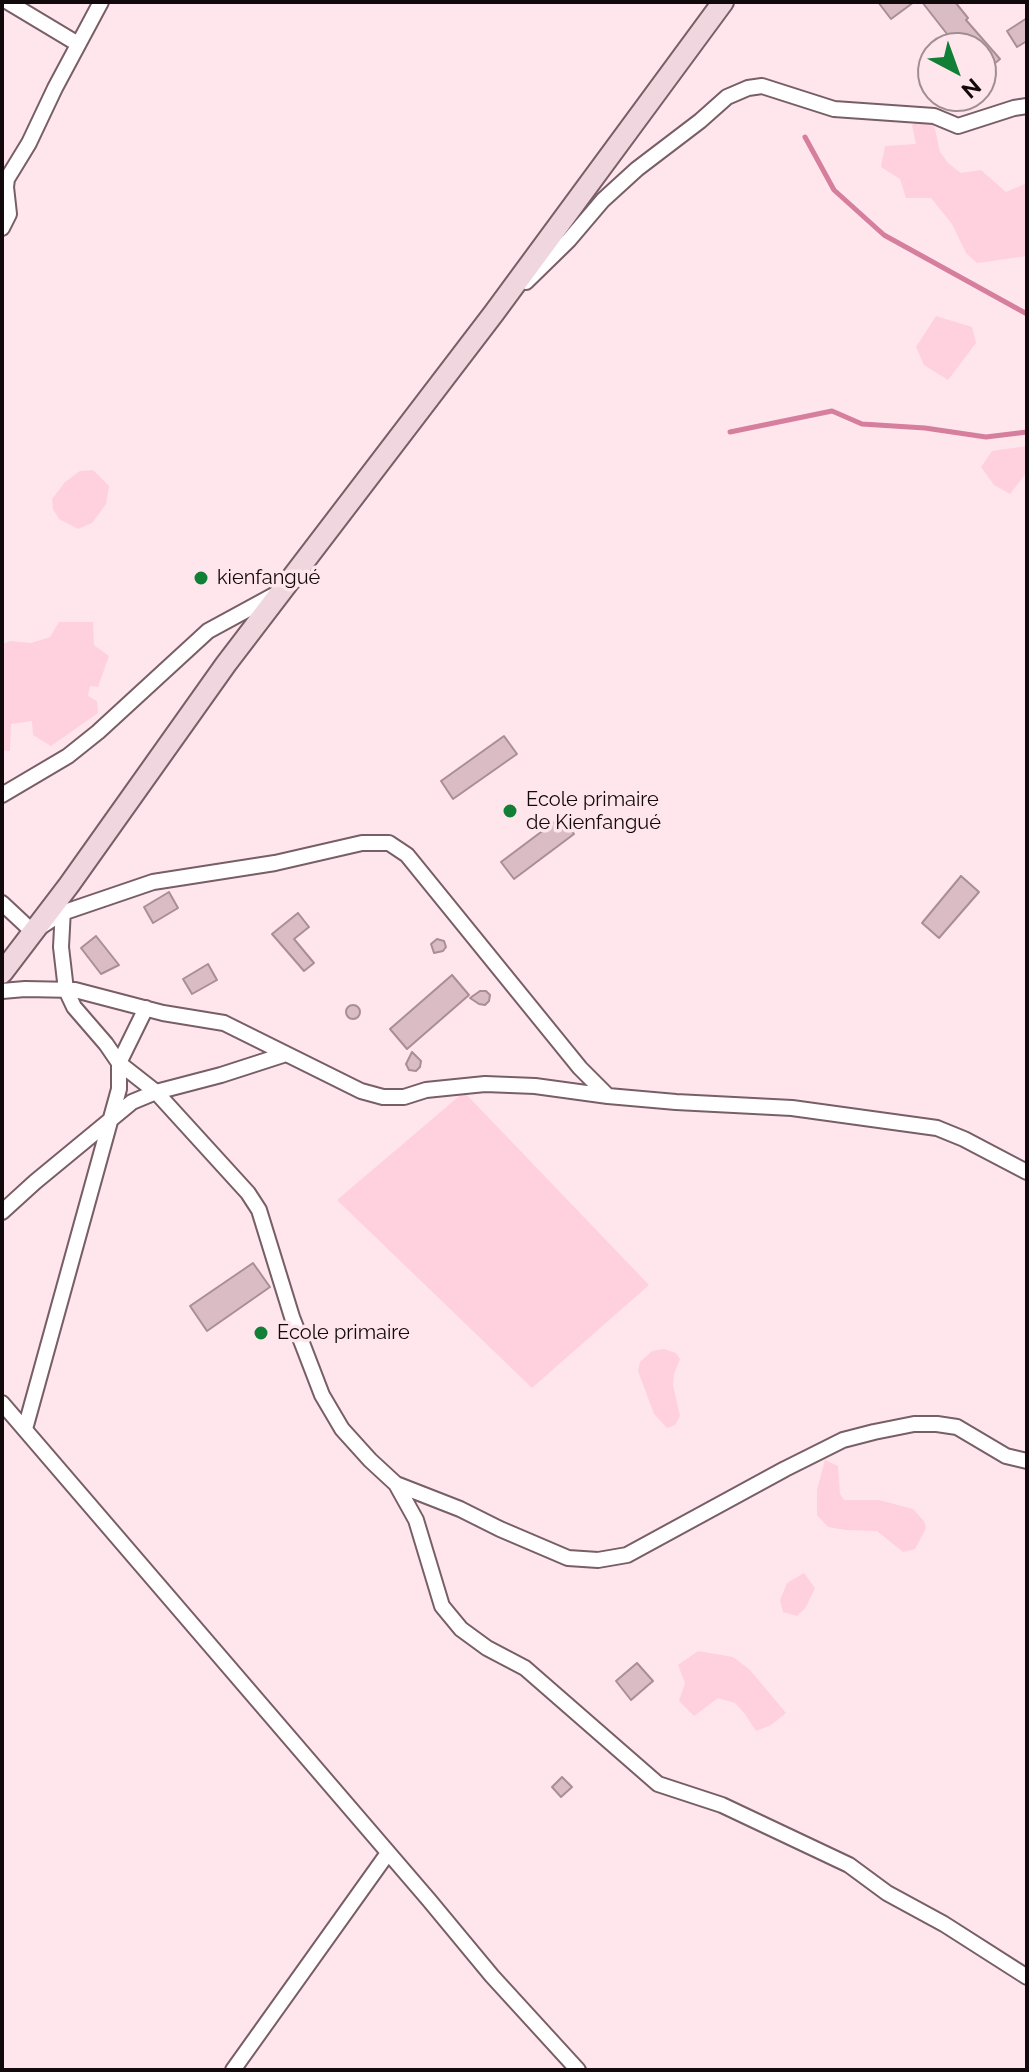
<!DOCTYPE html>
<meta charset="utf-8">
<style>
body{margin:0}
#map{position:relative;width:1029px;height:2072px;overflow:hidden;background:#ffe6ed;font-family:Raleway,sans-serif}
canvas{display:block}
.frame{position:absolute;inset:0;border:4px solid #12090c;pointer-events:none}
.north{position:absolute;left:917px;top:32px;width:80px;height:80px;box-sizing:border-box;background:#ffe6ed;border:2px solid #a08e93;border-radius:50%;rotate:139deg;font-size:22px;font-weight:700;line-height:32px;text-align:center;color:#12090c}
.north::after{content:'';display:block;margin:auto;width:28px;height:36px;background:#117f35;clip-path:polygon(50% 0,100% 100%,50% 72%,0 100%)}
</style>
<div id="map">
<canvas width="1029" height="2072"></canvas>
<div class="frame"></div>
<div class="north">N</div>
</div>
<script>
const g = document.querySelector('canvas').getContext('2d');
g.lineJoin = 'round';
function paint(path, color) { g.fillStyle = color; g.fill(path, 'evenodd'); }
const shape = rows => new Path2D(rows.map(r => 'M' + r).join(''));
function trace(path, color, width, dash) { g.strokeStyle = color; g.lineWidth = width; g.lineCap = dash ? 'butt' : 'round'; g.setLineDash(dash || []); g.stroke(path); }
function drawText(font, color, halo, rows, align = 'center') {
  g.font = font + ' Raleway,sans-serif'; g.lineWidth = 7; g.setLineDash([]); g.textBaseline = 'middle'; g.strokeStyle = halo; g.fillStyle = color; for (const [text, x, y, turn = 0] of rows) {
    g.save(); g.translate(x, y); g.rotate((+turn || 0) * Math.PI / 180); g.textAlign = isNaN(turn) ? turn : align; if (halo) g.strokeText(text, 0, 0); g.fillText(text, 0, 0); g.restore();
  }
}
const green = shape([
 [921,117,929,118,935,129,940,152,948,163,961,173,981,170,1006,192,1027,183,1027,256,977,263,966,253,952,224,931,198,906,198,900,179,881,167,885,146,916,144,912,125],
 [936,316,972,327,976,343,948,380,924,365,916,347],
 [1027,446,1027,472,1010,494,994,485,981,467,992,451],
 [93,470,109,486,106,504,92,523,78,529,59,519,53,509,52,499,65,482,80,471],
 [59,622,93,622,94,645,109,656,98,687,90,686,88,696,97,701,98,713,51,746,33,735,32,721,11,724,10,751,2,750,2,644,11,641,31,643,50,637],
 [464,1092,649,1285,532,1388,337,1200],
 [664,1349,676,1353,680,1359,674,1374,673,1385,680,1416,675,1425,667,1428,654,1414,638,1371,640,1362,652,1351],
 [825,1460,838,1466,840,1494,844,1500,879,1500,913,1509,924,1521,926,1528,915,1549,903,1552,877,1531,846,1530,828,1527,817,1515,817,1490],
 [804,1573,815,1588,806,1607,797,1616,783,1612,780,1600,787,1583],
 [698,1651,733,1657,750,1670,786,1713,771,1725,756,1731,745,1714,735,1703,718,1698,694,1716,679,1701,685,1683,678,1665]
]);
const stream = shape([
 [805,137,834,190,884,235,1027,314],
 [730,432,832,411,862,424,925,428,986,437,1027,432]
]);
const building = shape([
 [878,2,914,2,891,19,878,2],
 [922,2,955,2,968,18,966,20,1000,59,981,75,981,48,958,48,922,2],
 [1027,18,1027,41,1017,47,1007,31,1027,18],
 [504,736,517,754,453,799,441,781,504,736],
 [561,817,574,834,514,879,501,862,561,817],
 [961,876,979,892,939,938,922,923,961,876],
 [169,892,178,908,153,923,144,907,169,892],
 [298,913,309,927,294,939,314,963,304,971,272,934,298,913],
 [96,936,119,965,101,974,81,948,96,936],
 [437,939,444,941,446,947,443,951,434,953,431,944,437,939],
 [208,964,217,980,192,994,183,979,208,964],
 [452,975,469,995,407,1049,390,1029,452,975],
 [480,991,486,991,490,995,489,1001,485,1005,479,1004,470,998,480,991],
 '346 1012a7 7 0 1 1 14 0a7 7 0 1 1-14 0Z',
 [412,1052,421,1061,420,1067,416,1071,409,1070,406,1064,412,1052],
 [253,1263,270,1287,207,1331,190,1306,253,1263],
 [637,1663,653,1681,631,1700,616,1681,637,1663],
 [562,1777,572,1787,561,1797,552,1787,562,1777]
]);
const minor = shape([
 [8,2,78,44],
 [2,228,9,214,6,187,7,179,29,143,55,88,101,2],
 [526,282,569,240,603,200,637,169,700,121,727,97,748,88,762,86,834,109,934,116,958,126,1014,108,1027,106],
 [2,795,68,756,98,732,208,631,276,594],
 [2,903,33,932,62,913,153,882,275,863,362,843,389,843,407,855,580,1068,608,1096],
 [2,991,25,989,75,990,163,1013,224,1023,361,1091,383,1097,404,1097,426,1090,485,1084,535,1086,608,1096,676,1102,792,1108,937,1128,964,1139,1027,1172],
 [146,1008,119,1063,156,1092,248,1193,259,1210,292,1317,322,1395,342,1429,370,1460,396,1484,416,1520,442,1606,461,1629,487,1648,525,1668,658,1784,722,1805,849,1865,887,1893,944,1924,1027,1977],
 [2,1212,35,1182,132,1102,156,1092,221,1075,286,1054],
 [2,1403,429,1900,492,1976,578,2070],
 [25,1429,119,1089,119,1063,106,1044,74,1007,66,990,61,947,63,909],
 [396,1484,460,1509,500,1529,568,1558,598,1560,627,1555,785,1469,843,1440,874,1432,914,1424,937,1424,957,1427,1006,1456,1027,1461],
 [233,2070,388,1853]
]);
const secondary = shape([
 [2,973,69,885,226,664,494,313,723,2]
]);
const markers = [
 [201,578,8,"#117f35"],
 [510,811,8,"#117f35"],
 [261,1333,8,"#117f35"]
];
const poiNames = [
 ["kienfangué",217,578],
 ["Ecole primaire",526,800],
 ["de Kienfangué",526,823],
 ["Ecole primaire",277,1333]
];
paint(green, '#ffd0de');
trace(stream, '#d67e9d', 5);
paint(building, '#dabcc4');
trace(building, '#aa8d96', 2);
trace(minor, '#785e66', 18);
trace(secondary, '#785e66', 24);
trace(minor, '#fff', 14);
trace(secondary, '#efd6df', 20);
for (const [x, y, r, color] of markers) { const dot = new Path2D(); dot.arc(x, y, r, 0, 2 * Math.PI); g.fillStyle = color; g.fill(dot); trace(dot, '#ffe6ed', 3); }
drawText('20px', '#12090c', '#ffe6ed', poiNames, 'left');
</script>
